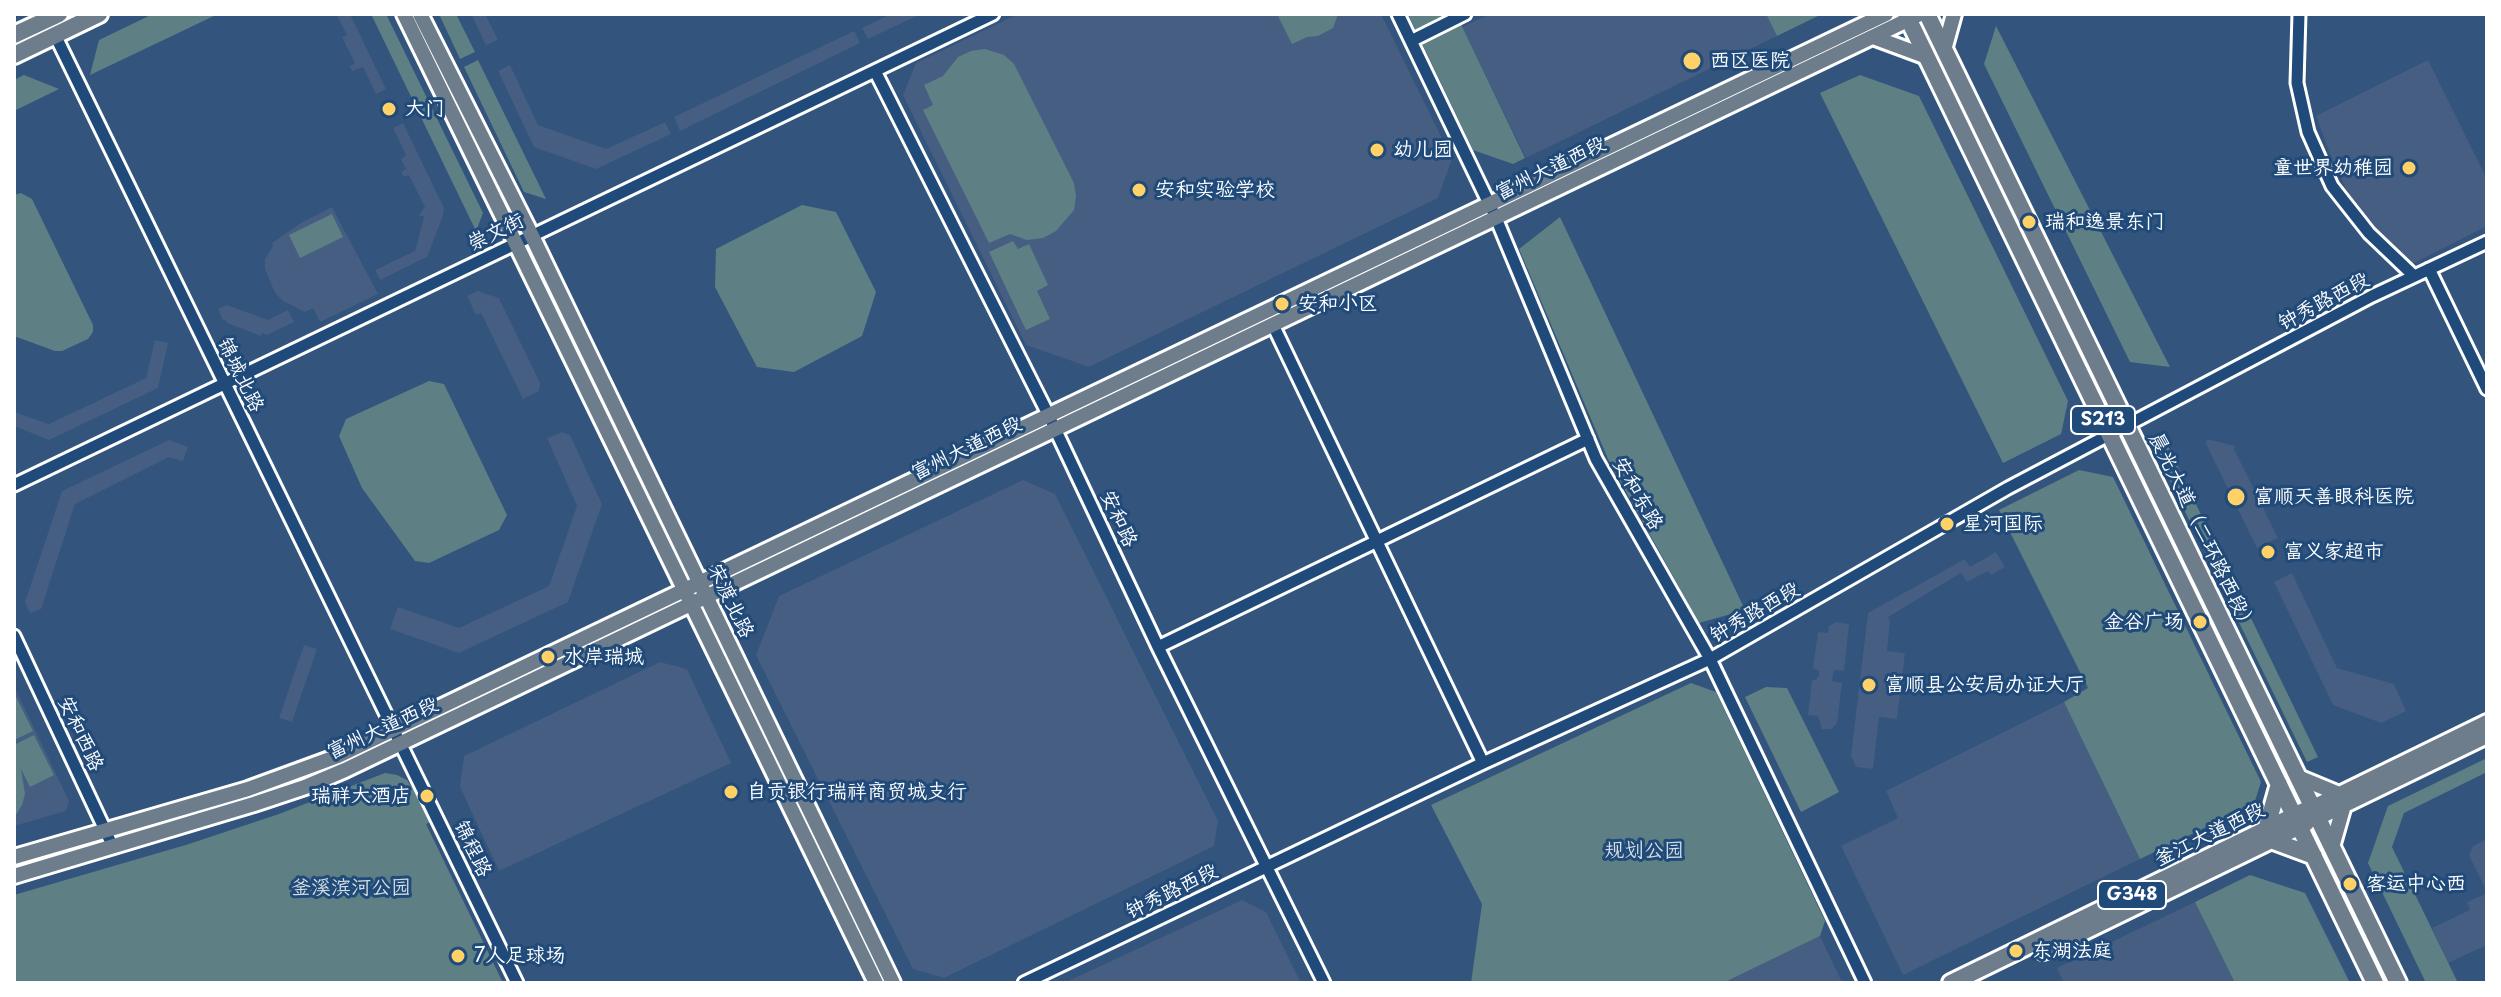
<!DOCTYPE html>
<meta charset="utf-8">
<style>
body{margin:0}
#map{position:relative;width:2501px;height:997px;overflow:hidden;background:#33547c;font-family:"Playpen Sans",sans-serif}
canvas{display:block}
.frame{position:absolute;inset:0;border:16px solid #fff;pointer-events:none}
</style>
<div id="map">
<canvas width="2501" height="997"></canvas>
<div class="frame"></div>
</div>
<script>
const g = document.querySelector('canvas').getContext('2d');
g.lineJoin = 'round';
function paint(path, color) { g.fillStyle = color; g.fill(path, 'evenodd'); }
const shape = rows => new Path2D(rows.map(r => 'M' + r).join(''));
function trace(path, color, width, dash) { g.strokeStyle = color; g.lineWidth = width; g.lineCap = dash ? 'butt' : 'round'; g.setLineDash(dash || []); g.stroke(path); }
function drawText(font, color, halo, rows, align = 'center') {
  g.font = font + ' "Playpen Sans","LXGW WenKai TC",sans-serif'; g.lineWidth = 6; g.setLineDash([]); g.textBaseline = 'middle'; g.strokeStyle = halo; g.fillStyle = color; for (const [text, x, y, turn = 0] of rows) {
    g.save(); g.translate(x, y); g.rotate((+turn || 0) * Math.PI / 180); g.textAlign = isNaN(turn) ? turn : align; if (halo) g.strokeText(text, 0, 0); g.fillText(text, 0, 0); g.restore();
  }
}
const built = shape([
 [336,14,350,14,386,89,376,94,363,67,352,71,350,66,355,63,342,37,347,35],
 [471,14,485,14,498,40,486,45],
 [891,14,921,14,868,39,862,28],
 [1018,14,1381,14,1452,159,1438,198,1089,367,1026,345,903,95,916,63],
 [1490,14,1766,14,1777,36,1526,158,1462,27],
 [854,31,860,43,680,131,674,117],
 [2428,60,2487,179,2487,226,2412,264,2377,232,2346,189,2331,157,2316,116],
 [510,65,538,125,606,149,665,122,671,134,596,169,534,147,498,71],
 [403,123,444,208,443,216,427,257,380,280,375,270,415,251,424,217,419,215,425,207,409,175,404,177,401,172,406,169,401,159,406,155,393,128],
 [332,207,378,294,320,322,313,308,305,312,283,301,275,293,265,269,265,259,273,246,272,243,301,223],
 [478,291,499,298,540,383,539,391,523,399,481,313,476,315,467,296],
 [227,305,268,320,288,310,294,322,267,335,262,333,261,336,227,323,227,321,222,319,218,309],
 [155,340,168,343,158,388,49,440,14,426,14,412,49,424,146,378],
 [562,432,570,435,602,504,568,602,459,653,390,629,398,607,459,628,549,586,577,506,547,438],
 [2207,439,2235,446,2234,449,2278,538,2257,548,2206,444],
 [169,440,188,447,183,461,169,457,75,504,41,609,30,613,25,602,62,491],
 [1023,480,1055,494,1218,821,1214,846,944,978,913,969,756,655,779,596],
 [1996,552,2005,567,1991,575,1988,571,1967,582,1961,573,1888,617,1890,621,1887,651,1905,653,1897,719,1879,717,1873,769,1856,767,1851,756,1868,613,1965,559,1970,567],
 [2292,573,2337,668,2394,684,2406,711,2381,723,2333,705,2274,582],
 [1836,622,1849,624,1844,671,1834,670,1832,681,1842,683,1837,723,1832,729,1822,729,1818,716,1808,715,1812,680,1815,680,1819,676,1819,671,1813,668,1818,632,1828,633,1829,626],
 [304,645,317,649,292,722,279,718],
 [660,662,687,669,731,763,499,871,460,787,464,756],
 [14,686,69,801,66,811,14,826],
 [2064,702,2140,859,1903,975,1841,846,1898,818,1886,791],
 [2487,839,2487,892,2469,855,2473,846],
 [2487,893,2487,945,2448,963,2432,928,2470,910,2467,902],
 [1242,900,1266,912,1301,983,1064,983],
 [2195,902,2235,983,2064,983,2057,968],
 [1820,936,1841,980,1840,983,1723,983]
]);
const green = shape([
 [153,14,218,14,90,75,99,40],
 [371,14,386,14,483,213,476,231],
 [439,14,456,14,475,52,460,59],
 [1277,14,1338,14,1333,28,1318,36,1307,37,1292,44],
 [1408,14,1456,14,1525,158,1513,164,1473,150],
 [1766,14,1822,14,1777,36],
 [1996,26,2170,367,2130,362,1984,64],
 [985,49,1004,55,1014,64,1074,183,1076,196,1074,210,1056,231,1043,238,1027,240,1010,234,989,243,923,110,933,105,924,85,943,76,958,57,971,51],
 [478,60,546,199,524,192,464,67],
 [24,75,59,89,14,111,14,80],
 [1860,75,1919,96,2068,401,2061,434,2003,463,1820,93],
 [21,193,32,199,93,325,93,332,88,339,62,351,55,351,14,336,14,195],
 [802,205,836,212,876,292,862,336,794,372,757,367,715,287,716,249],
 [332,214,343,237,300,258,289,235],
 [1560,217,1745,610,1699,623,1608,459,1519,249],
 [1013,241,1018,249,1029,244,1048,285,1037,291,1050,319,1026,330,989,252],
 [429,381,444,384,507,515,499,530,429,563,415,561,362,488,339,436,346,419],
 [2167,444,2318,757,2307,762,2155,450],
 [2079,470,2113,477,2261,782,2254,804,2140,859,2064,702,2088,688,1999,510],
 [1691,683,1716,692,1825,921,1820,936,1723,983,1471,983,1482,904,1431,805],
 [1766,687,1787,688,1839,792,1801,812,1745,697],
 [14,693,33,731,14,740],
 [34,735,54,775,30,787,21,769,25,794,22,805,14,818,14,745],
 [2487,758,2487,772,2404,813,2392,847,2458,983,2426,983,2368,863,2388,806],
 [385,773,397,775,407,780,414,791,430,822,426,824,503,983,14,983,14,895,189,844,279,814],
 [2250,875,2305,893,2350,983,2235,983,2195,902]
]);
const minor = shape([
 [1398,14,1496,218,1596,459,1710,659,1865,983],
 [2299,14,2297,83,2308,132,2332,186,2369,233,2414,276],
 [55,35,517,983],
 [1411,41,1465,14],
 [875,71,1049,416,1158,647,1324,983],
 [2429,269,2487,389],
 [1273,325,1483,763],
 [14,485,993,14],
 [14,636,113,847],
 [1158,647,1588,439],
 [1024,983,1483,763,1710,659,2008,488,2372,296,2487,242]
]);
const major = shape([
 [404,14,876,983],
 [420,14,532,236,893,983],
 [1873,37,1927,57],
 [1944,50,1954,14],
 [2298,777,2339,794],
 [2313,807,2487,722],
 [2318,818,2487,736],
 [2332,847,2344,805],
 [14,857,248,789,338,756,1886,14],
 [14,876,254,804,305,787,345,770,1920,14]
]);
const highway = shape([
 [1906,14,2375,983],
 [1927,14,2398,983],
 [14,35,59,14],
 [14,55,99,14],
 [2266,830,2279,784],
 [2271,840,2314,856],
 [2043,951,2306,823],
 [1951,983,2304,811]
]);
const markers = [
 [1692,61,10,"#ffd166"],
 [389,109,8,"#ffd166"],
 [1377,150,8,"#ffd166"],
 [2409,168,8,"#ffd166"],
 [1139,190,8,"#ffd166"],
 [2029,222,8,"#ffd166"],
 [1282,304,8,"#ffd166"],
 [2236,497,10,"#ffd166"],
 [1947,524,8,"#ffd166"],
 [2268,552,8,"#ffd166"],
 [2200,622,8,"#ffd166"],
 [548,657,8,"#ffd166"],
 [1869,685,8,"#ffd166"],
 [731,792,8,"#ffd166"],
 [427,796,8,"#ffd166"],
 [2350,884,8,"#ffd166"],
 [2016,951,8,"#ffd166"],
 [458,956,8,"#ffd166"]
];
const shields = [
 [2103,420,64],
 [2132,895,68]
];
const shieldNames = [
 ["S213",2103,420],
 ["G348",2132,895]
];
const poiNames = [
 ["西区医院",1710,61],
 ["大门",405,109],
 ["幼儿园",1393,150],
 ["童世界幼稚园",2393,168,"right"],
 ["安和实验学校",1155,190],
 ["瑞和逸景东门",2045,222],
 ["安和小区",1298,304],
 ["富顺天善眼科医院",2254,497],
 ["星河国际",1963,524],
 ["富义家超市",2284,552],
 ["金谷广场",2184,622,"right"],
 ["水岸瑞城",564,657],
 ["富顺县公安局办证大厅",1885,685],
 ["自贡银行瑞祥商贸城支行",747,792],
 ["瑞祥大酒店",411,796,"right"],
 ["客运中心西",2366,884],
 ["东湖法庭",2032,951],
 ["7人足球场",474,956]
];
const streetNames = [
 ["富州大道西段",1551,169,-26],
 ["崇文街",496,233,-26],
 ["钟秀路西段",2324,302,-28],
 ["锦城北路",240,375,64],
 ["富州大道西段",967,449,-26],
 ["安和东路",1637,494,60],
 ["安和路",1118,519,65],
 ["晨光大道（二环路西段）",2202,533,64],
 ["宋渡北路",730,601,64],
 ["钟秀路西段",1755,613,-30],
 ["富州大道西段",383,729,-25],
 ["安和西路",80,734,65],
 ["釜江大道西段",2210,835,-26],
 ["锦程路",472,849,64],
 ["钟秀路西段",1172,892,-26]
];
const parkNames = [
 ["规划公园",1644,851],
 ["釜溪滨河公园",351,888]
];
paint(built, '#455e81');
paint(green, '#5e8085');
trace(minor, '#fff', 17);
trace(major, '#fff', 20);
trace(highway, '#fff', 22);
trace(minor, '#1f4a7a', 11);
trace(major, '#6d7d8c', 14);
trace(highway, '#6d7d8c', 16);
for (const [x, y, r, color] of markers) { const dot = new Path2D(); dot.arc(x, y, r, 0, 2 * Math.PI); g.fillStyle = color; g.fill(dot); trace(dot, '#1f4a7a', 3); }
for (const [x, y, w] of shields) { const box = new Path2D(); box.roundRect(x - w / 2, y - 14, w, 28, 6); g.fillStyle = '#1f4a7a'; g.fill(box); trace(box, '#fff', 2); }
drawText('bold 18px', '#fff', null, shieldNames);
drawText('20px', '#fff', '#1f4a7a', poiNames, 'left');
drawText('20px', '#fff', '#1f4a7a', streetNames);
drawText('20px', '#d7dfe0', '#1f4a7a', parkNames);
</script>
